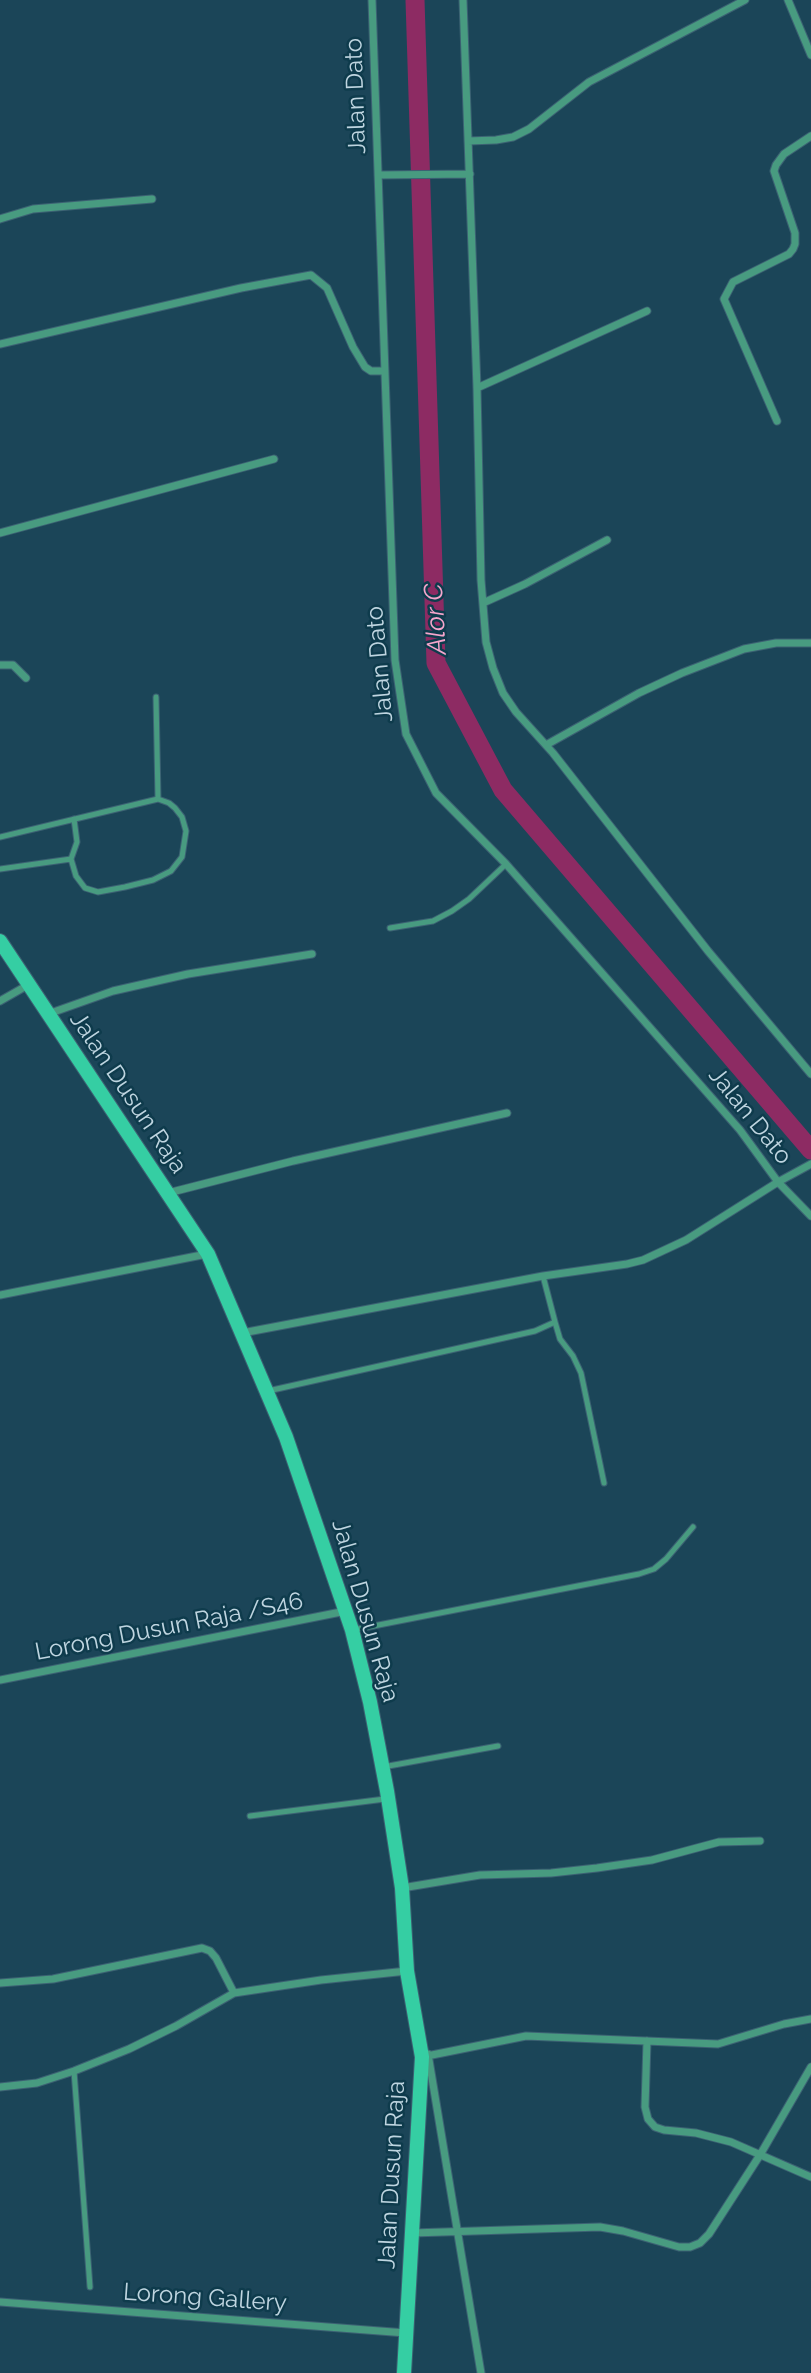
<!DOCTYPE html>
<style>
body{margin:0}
canvas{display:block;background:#1b4558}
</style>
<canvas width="811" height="2373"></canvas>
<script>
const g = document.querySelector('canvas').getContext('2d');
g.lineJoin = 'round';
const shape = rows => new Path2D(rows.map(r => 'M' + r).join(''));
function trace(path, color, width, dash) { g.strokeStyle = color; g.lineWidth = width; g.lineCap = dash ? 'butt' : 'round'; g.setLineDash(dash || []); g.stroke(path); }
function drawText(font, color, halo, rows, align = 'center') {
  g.font = font + ' Raleway,sans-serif'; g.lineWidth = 5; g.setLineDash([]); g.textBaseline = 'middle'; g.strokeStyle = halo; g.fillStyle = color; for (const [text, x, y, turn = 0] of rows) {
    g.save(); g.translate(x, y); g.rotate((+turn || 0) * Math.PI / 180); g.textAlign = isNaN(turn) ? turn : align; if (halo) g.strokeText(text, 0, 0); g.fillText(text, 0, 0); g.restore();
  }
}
const canal = shape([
 [415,0,436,663,503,790,811,1150]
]);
const service = shape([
 [156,697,158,799],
 [0,837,158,799,169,803,175,808,182,817,186,831,182,857,171,871,153,880,125,887,98,892,85,888,76,876,71,859,0,869],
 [71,859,77,842,74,819],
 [390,928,433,921,452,911,469,899,506,864],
 [555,1322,560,1339,573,1356,581,1373,604,1483],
 [268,1391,535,1331,555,1322,543,1276],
 [353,1630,639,1574,654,1569,666,1559,693,1527],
 [383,1767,498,1746],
 [250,1816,385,1799],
 [74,2071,90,2287]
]);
const minor = shape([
 [372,0,395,660,406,734,436,793,506,864,740,1130,778,1182,811,1216],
 [463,0,477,388,481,580,486,642,493,668,503,693,516,712,553,753,708,951,811,1074],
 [788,0,811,55],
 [468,141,496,140,513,137,529,129,589,82,745,0],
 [378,175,470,174],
 [0,219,33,209,152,199],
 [0,344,241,288,311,275,327,288,353,347,365,367,371,371,385,371],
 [477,388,647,311],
 [777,421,724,299,733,282,789,254,793,249,795,244,795,233,774,171,776,165,784,154,811,136],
 [0,533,274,459],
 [483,603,525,584,607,540],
 [0,665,13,665,26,678],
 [546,745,639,693,682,673,744,649,776,643,811,643],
 [0,1001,28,985],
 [48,1014,113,991,188,974,312,954],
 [168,1193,293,1161,507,1113],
 [0,1295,207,1254],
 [242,1333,543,1276,627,1264,643,1260,686,1240,778,1182,811,1164],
 [0,1680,346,1611],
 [402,1888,480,1875,551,1873,597,1868,652,1860,719,1842,760,1841],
 [0,1983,53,1979,202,1948,210,1951,216,1958,234,1993],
 [647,2041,645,2107,648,2119,655,2127,664,2130,696,2133,731,2142,811,2177],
 [428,2054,481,2373],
 [422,2057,526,2036,718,2044,784,2024,811,2019],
 [0,2087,37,2083,74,2071,129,2049,176,2026,234,1993,321,1980,407,1971],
 [412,2233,600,2227,623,2231,679,2247,690,2247,700,2243,709,2234,760,2155,811,2067],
 [0,2302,406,2333]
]);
const secondary = shape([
 [0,941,208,1254,286,1437,352,1630,370,1702,387,1791,402,1888,407,1971,422,2057,404,2373]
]);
const streetNames = [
 ["Jalan Dato",356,96,-92],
 ["Jalan Dato",380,664,-95],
 ["Jalan Dusun Raja",128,1093,56],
 ["Jalan Dato",750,1116,51],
 ["Jalan Dusun Raja",365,1611,74],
 ["Lorong Dusun Raja /S46",169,1627,-11],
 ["Jalan Dusun Raja",392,2175,-87],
 ["Lorong Gallery",205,2298,4]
];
const waterNames = [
 ["Alor C",436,619,-93]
];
trace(canal, '#8d2b63', 19);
trace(service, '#3c6273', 7);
trace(minor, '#3c6273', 9);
trace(secondary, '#3c6273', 16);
trace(service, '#489b80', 5);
trace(minor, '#489b80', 7);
trace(secondary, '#35cea3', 14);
drawText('24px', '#bfd5e0', '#0e3b4c', streetNames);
drawText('italic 26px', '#f5a6cc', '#0e3b4c', waterNames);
</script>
